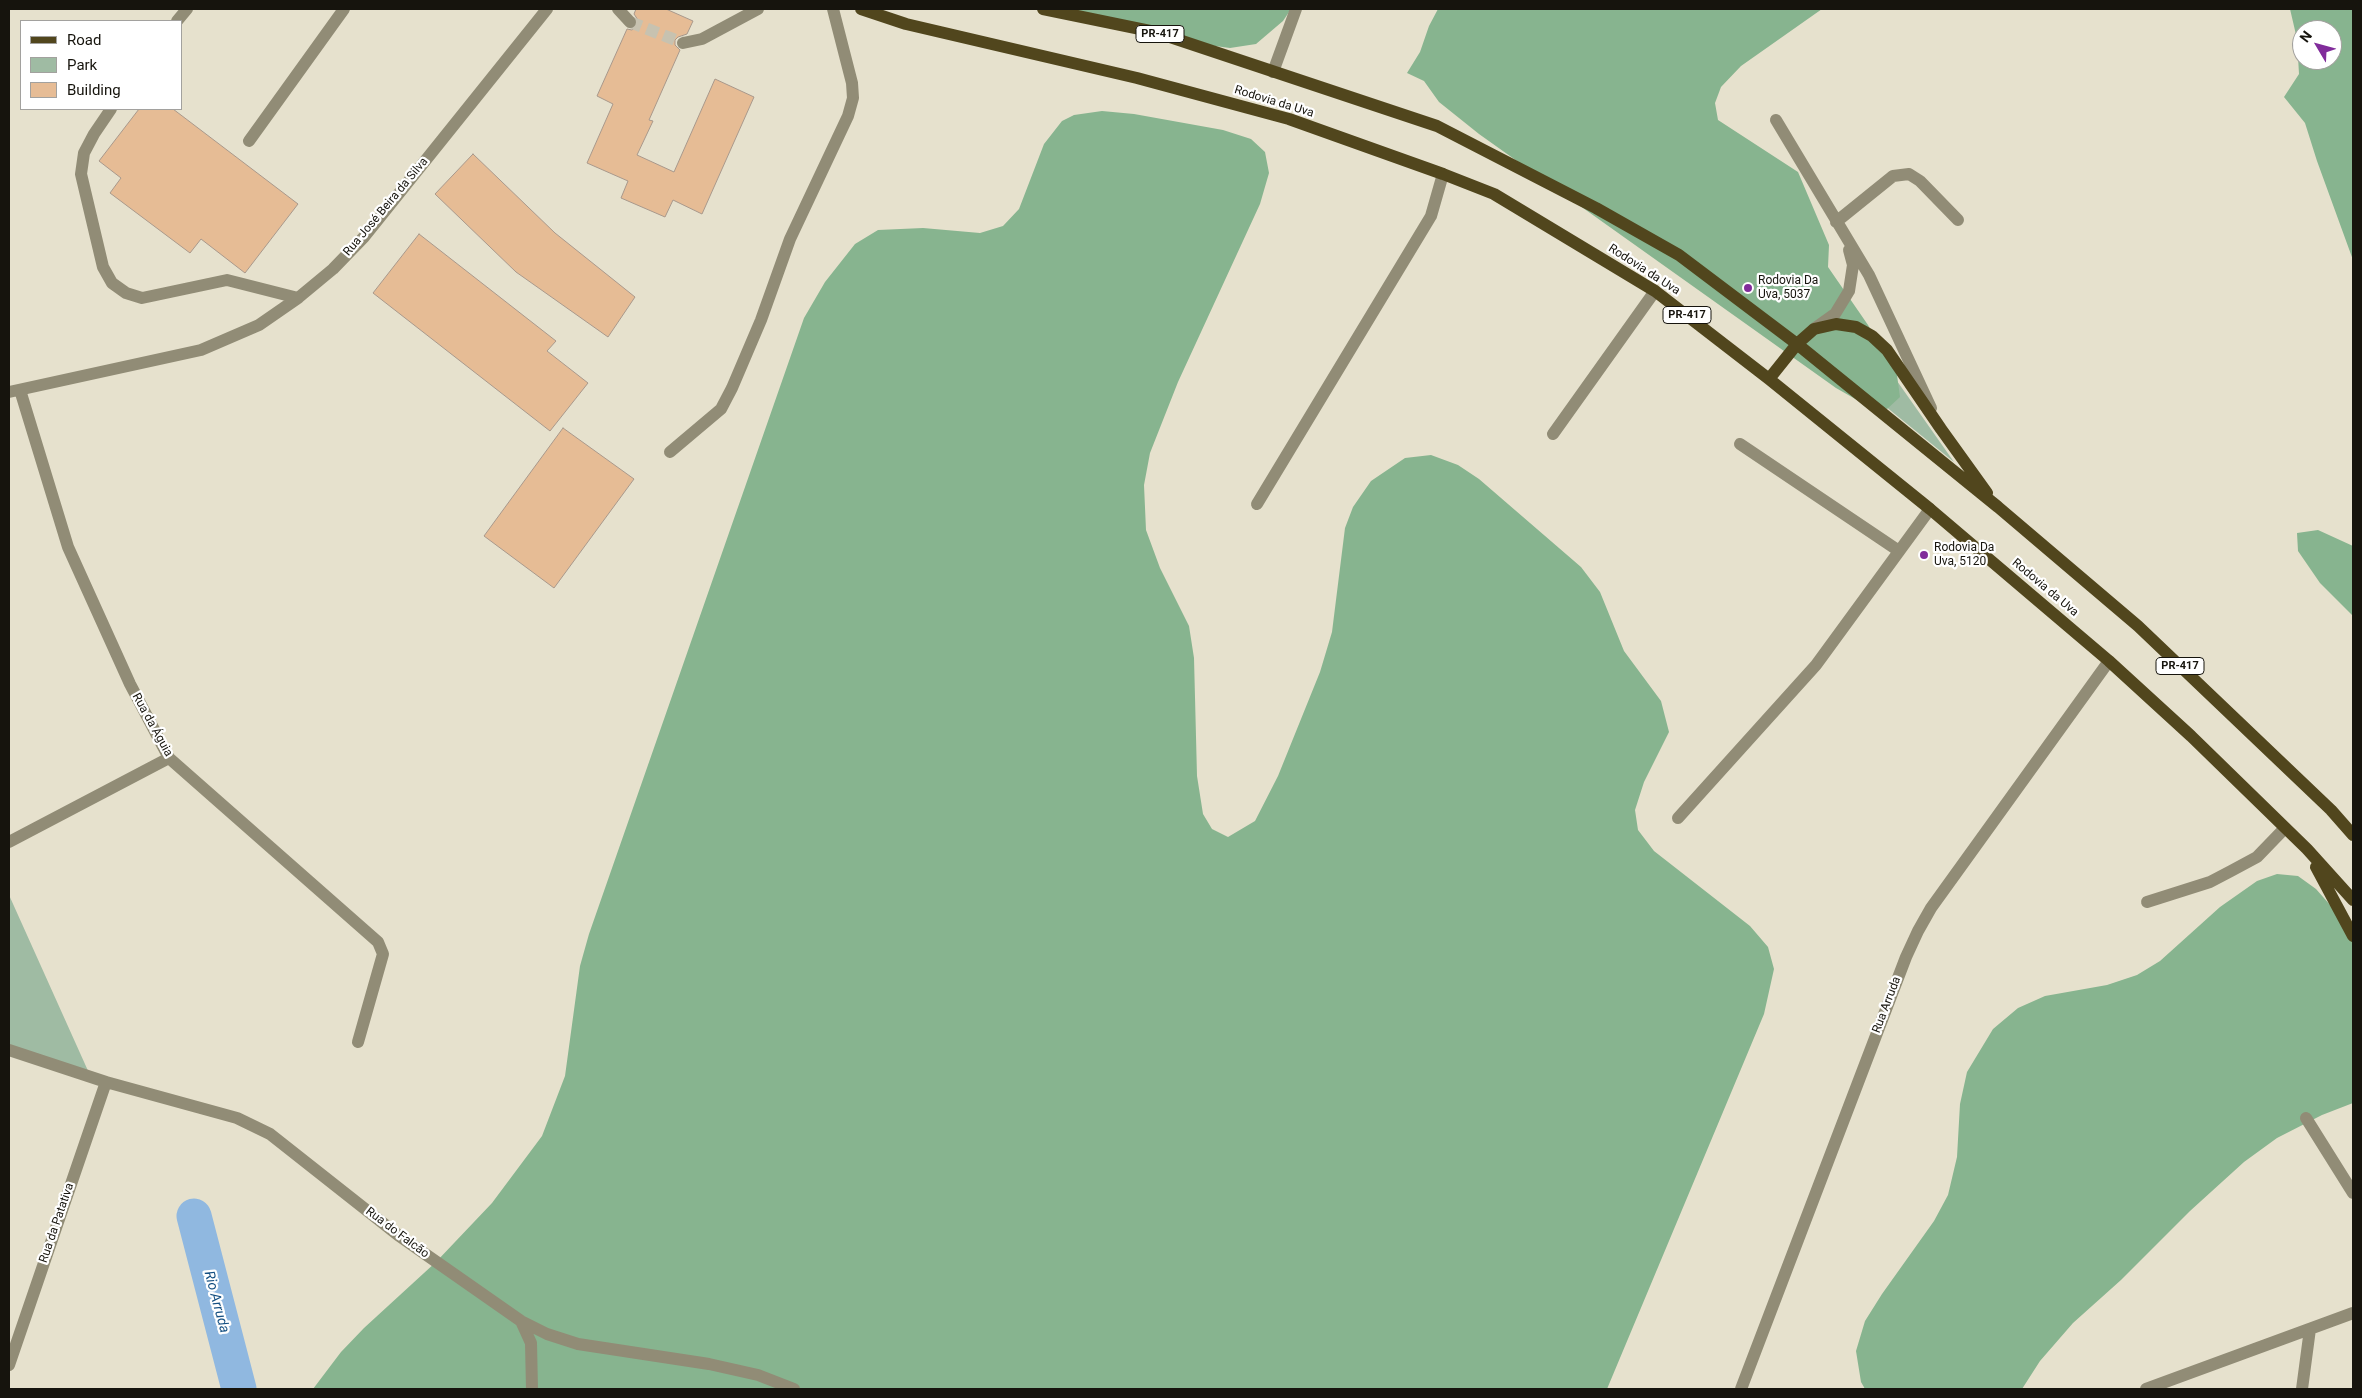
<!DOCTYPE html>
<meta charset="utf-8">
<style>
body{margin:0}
#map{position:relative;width:2362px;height:1398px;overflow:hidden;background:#e6e1cd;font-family:Roboto,sans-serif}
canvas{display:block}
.frame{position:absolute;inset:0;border:10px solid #16140d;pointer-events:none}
.legend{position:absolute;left:20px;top:20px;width:162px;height:90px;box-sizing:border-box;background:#fff;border:1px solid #a2a19e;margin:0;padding:6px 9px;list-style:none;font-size:15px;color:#16140d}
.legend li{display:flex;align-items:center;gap:10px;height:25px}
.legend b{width:25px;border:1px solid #a2a19e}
.north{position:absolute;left:2292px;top:20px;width:50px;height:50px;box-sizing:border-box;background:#fff;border:1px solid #a2a19e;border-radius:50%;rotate:307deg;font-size:14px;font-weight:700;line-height:20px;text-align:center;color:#16140d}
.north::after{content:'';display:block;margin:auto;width:18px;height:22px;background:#812c9b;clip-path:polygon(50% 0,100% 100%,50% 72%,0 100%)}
</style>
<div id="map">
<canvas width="2362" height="1398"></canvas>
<div class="frame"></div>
<ul class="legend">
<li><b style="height:6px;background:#51461d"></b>Road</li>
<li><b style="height:14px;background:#9fbba3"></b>Park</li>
<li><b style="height:14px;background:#e6bc95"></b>Building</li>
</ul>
<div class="north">N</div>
</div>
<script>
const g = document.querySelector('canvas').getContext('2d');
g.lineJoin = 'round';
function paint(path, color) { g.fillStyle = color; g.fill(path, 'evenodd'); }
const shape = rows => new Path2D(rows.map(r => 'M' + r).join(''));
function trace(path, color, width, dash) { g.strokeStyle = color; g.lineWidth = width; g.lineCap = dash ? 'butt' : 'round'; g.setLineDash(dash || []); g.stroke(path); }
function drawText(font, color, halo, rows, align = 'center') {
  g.font = font + ' Roboto,sans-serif'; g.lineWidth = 4.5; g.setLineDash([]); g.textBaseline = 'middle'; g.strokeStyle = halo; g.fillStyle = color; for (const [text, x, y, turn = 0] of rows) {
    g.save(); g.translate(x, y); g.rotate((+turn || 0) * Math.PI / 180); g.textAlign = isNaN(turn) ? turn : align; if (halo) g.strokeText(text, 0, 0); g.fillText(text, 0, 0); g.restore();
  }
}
const green = shape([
 [1816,350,1878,354,1954,462],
 [9,895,89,1073,9,1046]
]);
const forest = shape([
 [1071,9,1291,9,1283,21,1256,44,1230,48,1200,44],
 [1438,9,1822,9,1741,66,1721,87,1715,103,1718,120,1798,172,1829,245,1828,267,1868,325,1897,375,1900,397,1887,409,1864,404,1836,388,1479,134,1439,102,1424,81,1407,73,1420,52,1429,26],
 [2290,9,2353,9,2353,260,2317,161,2305,123,2284,97,2299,74,2297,39],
 [2302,30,2332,30,2332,60,2302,60],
 [1102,111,1134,114,1223,130,1251,139,1265,152,1269,173,1260,204,1178,382,1150,453,1144,485,1146,530,1160,568,1189,626,1194,658,1197,776,1203,814,1212,829,1228,837,1255,821,1278,776,1320,672,1332,632,1345,528,1353,507,1371,481,1405,458,1431,455,1458,465,1479,479,1581,567,1600,592,1624,651,1661,701,1669,732,1644,782,1635,810,1638,830,1654,851,1750,926,1768,947,1774,969,1764,1014,1607,1389,313,1389,341,1352,364,1328,436,1262,492,1203,542,1136,565,1076,580,966,589,934,804,318,825,282,855,244,878,230,923,228,980,233,1003,226,1019,209,1044,144,1062,121,1074,115],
 [2318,530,2353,546,2353,616,2320,583,2298,551,2297,533],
 [2277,874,2298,876,2316,889,2353,931,2353,1103,2322,1115,2277,1138,2244,1162,2190,1211,2121,1280,2073,1323,2040,1361,2022,1389,1865,1389,1861,1382,1856,1351,1865,1321,1882,1294,1934,1221,1948,1195,1957,1157,1960,1104,1967,1072,1993,1029,2018,1008,2045,996,2107,985,2137,975,2160,961,2220,907,2257,881]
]);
const river = shape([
 [194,1216,239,1389]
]);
const building = shape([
 [636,9,666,9,693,21,687,34,678,37,675,40,675,45,680,50,649,120,653,121,637,155,674,172,715,79,754,97,702,214,673,200,665,217,621,198,628,181,587,163,613,104,597,96,627,29,632,30,638,25,638,20,634,14,636,9],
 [139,109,173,109,298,204,245,273,201,239,190,253,110,193,121,178,99,161,139,109],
 [473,154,555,233,635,297,608,337,516,272,435,194,473,154],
 [419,234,556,341,547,351,588,383,550,431,373,293,419,234],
 [563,428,634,479,554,588,484,536,563,428]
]);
const minorTunnel = shape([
 [630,22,683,43]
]);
const minor = shape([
 [618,9,630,22],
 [177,21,187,9],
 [683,43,702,39,758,9],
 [1273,72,1296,9],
 [111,109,94,134,84,153,81,174,103,267,112,283,126,293,142,298,227,280,298,298],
 [1776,120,1869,275,1931,408],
 [249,141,344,9],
 [1836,222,1893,176,1909,174,1920,181,1958,220],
 [1814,329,1835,314,1849,291,1853,265,1849,250],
 [20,390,68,547,130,684,169,758,378,942,383,954,358,1042],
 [9,392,201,350,259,325,298,298,333,269,364,237,547,9],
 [1553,434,1655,291],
 [1740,444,1899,551],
 [670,452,721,409,732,388,761,320,790,239,848,116,853,98,852,83,833,9],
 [1257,504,1431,216,1443,174],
 [1678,818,1816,665,1930,509],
 [9,842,169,758],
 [2147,902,2210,882,2231,871,2257,857,2285,828],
 [9,1050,106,1082,237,1118,270,1134,398,1235,521,1321,547,1334,578,1344,709,1364,758,1375,794,1389],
 [2306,1118,2353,1193],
 [521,1321,531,1343,532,1389],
 [9,1365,106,1082],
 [1741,1389,1906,957,1918,931,1931,908,2109,661],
 [2146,1389,2353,1313],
 [2302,1389,2310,1329]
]);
const major = shape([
 [861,9,906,24,1137,78,1289,119,1443,174,1494,194,1655,291,1769,379,1930,509,2109,661,2191,736,2307,849,2353,900],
 [1043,9,1155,32,1437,126,1596,208,1679,255,1797,344,1998,507,2138,626,2331,810,2353,835],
 [1769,379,1797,344,1814,329,1836,324,1856,327,1872,336,1887,350,1941,429,1987,493],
 [2316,867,2353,936]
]);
const markers = [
 [1748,288,5,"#812c9b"],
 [1924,555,5,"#812c9b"]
];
const shields = [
 [1160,34,48],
 [1687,315,48],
 [2180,666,48]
];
const shieldNames = [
 ["PR-417",1160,34],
 ["PR-417",1687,315],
 ["PR-417",2180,666]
];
const streetNames = [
 ["Rodovia da Uva",1274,102,17],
 ["Rua José Beira da Silva",386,207,-50],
 ["Rodovia da Uva",1644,270,33],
 ["Rodovia da Uva",2045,588,40],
 ["Rua da Águia",152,725,61],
 ["Rua Arruda",1887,1005,-69],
 ["Rua da Patativa",57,1223,-71],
 ["Rua do Falcão",397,1233,37]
];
const poiNames = [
 ["Rodovia Da",1758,281],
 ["Uva, 5037",1758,295],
 ["Rodovia Da",1934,548],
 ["Uva, 5120",1934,562]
];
const waterNames = [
 ["Rio Arruda",216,1302,75]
];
paint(green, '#9fbba3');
paint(forest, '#87b48f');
trace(river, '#90b8e0', 35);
paint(building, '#e6bc95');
trace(building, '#a8988b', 1);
trace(minorTunnel, '#c7c2b0', 12, [12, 6]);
trace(minor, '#918c76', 12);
trace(major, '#51461d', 12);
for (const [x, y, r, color] of markers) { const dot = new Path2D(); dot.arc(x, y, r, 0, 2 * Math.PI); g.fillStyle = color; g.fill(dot); trace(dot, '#fff', 2); }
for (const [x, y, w] of shields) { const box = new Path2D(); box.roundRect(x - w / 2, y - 8.5, w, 17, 4); g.fillStyle = '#fff'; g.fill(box); trace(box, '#16140d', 1); }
drawText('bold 11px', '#16140d', null, shieldNames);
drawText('12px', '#16140d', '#fff', streetNames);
drawText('12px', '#16140d', '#fff', poiNames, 'left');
drawText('italic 14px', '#155082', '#fff', waterNames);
</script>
